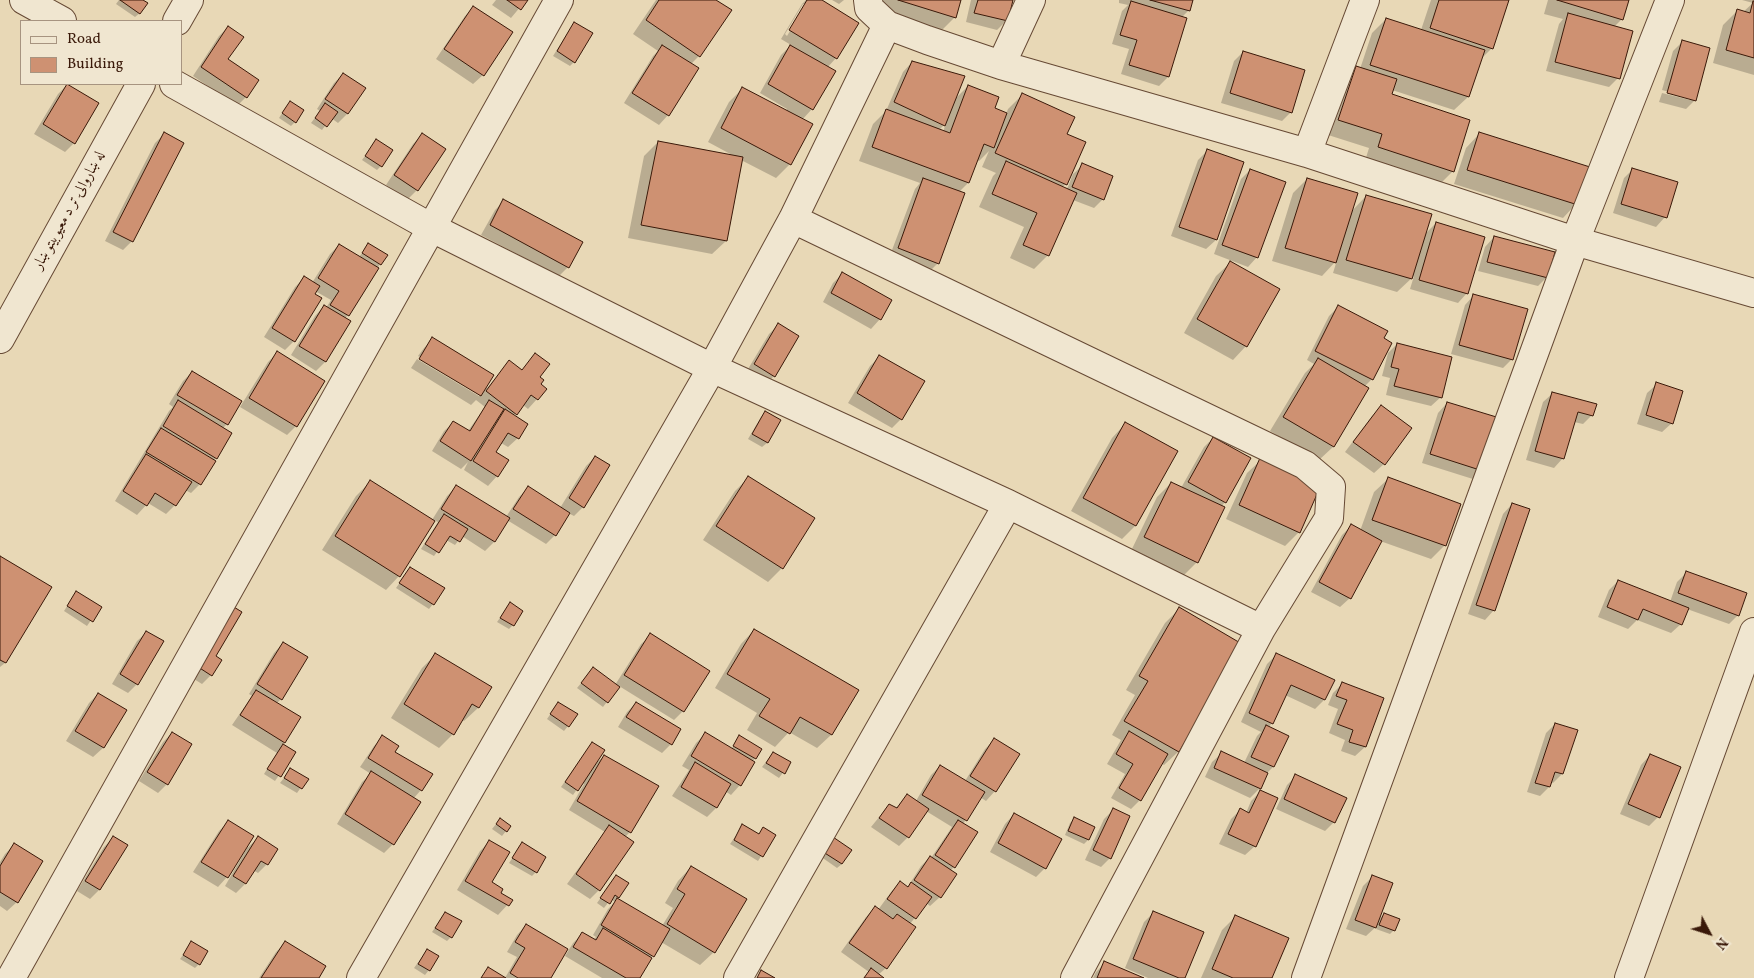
<!DOCTYPE html>
<meta charset="utf-8">
<style>
body{margin:0}
#map{position:relative;width:1754px;height:978px;overflow:hidden;background:#e8d8b6;font-family:Vollkorn,serif}
canvas{display:block}
.legend{position:absolute;left:20px;top:20px;width:162px;height:65px;box-sizing:border-box;background:#f0e6d0;border:1px solid #a79480;margin:0;padding:6px 9px;list-style:none;font-size:15px;color:#3a1909}
.legend li{display:flex;align-items:center;gap:10px;height:25px}
.legend b{width:25px;border:1px solid #a79480}
.north{position:absolute;left:1684px;top:908px;width:50px;height:50px;-webkit-text-stroke:4px #f0e6d0;paint-order:stroke;rotate:130deg;font-size:14px;font-weight:700;line-height:20px;text-align:center;color:#3a1909}
.north::after{content:'';display:block;margin:auto;width:18px;height:22px;background:#3a1909;clip-path:polygon(50% 0,100% 100%,50% 72%,0 100%)}
</style>
<div id="map">
<canvas width="1754" height="978"></canvas>
<ul class="legend">
<li><b style="height:6px;background:#f0e6d0"></b>Road</li>
<li><b style="height:14px;background:#ce9172"></b>Building</li>
</ul>
<div class="north">N</div>
</div>
<script>
const g = document.querySelector('canvas').getContext('2d');
g.lineJoin = 'round';
function paint(path, color) { g.fillStyle = color; g.fill(path, 'evenodd'); }
const shape = rows => new Path2D(rows.map(r => 'M' + r).join(''));
function trace(path, color, width, dash) { g.strokeStyle = color; g.lineWidth = width; g.lineCap = dash ? 'butt' : 'round'; g.setLineDash(dash || []); g.stroke(path); }
function drawText(font, color, halo, rows, align = 'center') {
  g.font = font + ' Vollkorn,Amiri,serif'; g.lineWidth = 4; g.setLineDash([]); g.textBaseline = 'middle'; g.strokeStyle = halo; g.fillStyle = color; for (const [text, x, y, turn = 0] of rows) {
    g.save(); g.translate(x, y); g.rotate((+turn || 0) * Math.PI / 180); g.textAlign = isNaN(turn) ? turn : align; if (halo) g.strokeText(text, 0, 0); g.fillText(text, 0, 0); g.restore();
  }
}
const shadow = shape([
 [119,0,141,0,140,13,135,17,116,4],
 [496,0,526,0,511,18,492,5],
 [656,0,714,0,730,11,699,56,691,64,697,68,668,115,659,125,624,103,653,56,658,51,633,34],
 [806,0,819,0,836,58,827,68,812,109,802,120,790,164,776,178,741,160,726,241,712,254,628,238,644,156,658,142,734,156,708,142,729,102,743,88,786,111,787,109,760,93,781,55,791,45,781,39,802,4],
 [803,4,806,4,787,36,785,34],
 [832,0,844,0,839,4],
 [875,0,960,0,955,17,941,31,872,10],
 [971,0,1012,0,1007,20,997,30,966,22],
 [1119,0,1192,0,1189,10,1182,17,1168,77,1159,86,1121,74,1129,49,1112,44,1122,11,1128,5,1119,3],
 [1431,0,1508,0,1492,48,1480,60,1468,97,1454,110,1392,90,1390,95,1453,171,1439,185,1365,161,1369,148,1325,134,1342,81,1356,67,1360,69,1372,33,1386,19,1421,30],
 [1548,0,1628,0,1622,19,1614,27,1618,78,1609,87,1546,71,1559,24,1563,19,1544,14],
 [1742,0,1753,0,1751,1,1754,2,1754,75,1713,63,1723,25,1737,11,1743,12,1753,3],
 [474,7,512,32,483,75,473,84,436,59,465,16],
 [574,23,574,62,570,66,553,56],
 [228,27,227,60,246,97,237,106,193,76,219,36],
 [1682,42,1695,100,1686,109,1659,102,1662,93,1690,100,1690,98,1662,90,1673,51],
 [1243,52,1291,112,1282,121,1221,103,1234,61],
 [912,62,953,101,968,86,993,109,1006,114,1008,109,1022,95,1066,134,1066,184,1062,187,1067,189,1073,174,1083,165,1103,199,1094,208,1073,200,1048,255,1034,269,1010,258,1024,227,979,207,993,176,996,173,982,167,989,151,979,161,977,160,968,183,959,192,938,263,929,272,889,258,915,189,920,183,859,161,873,124,886,111,903,72],
 [946,123,943,132,939,130],
 [343,74,347,114,338,123,331,118,322,130,311,123,320,111,317,109,334,83],
 [67,85,98,104,74,143,65,152,34,134,58,94],
 [286,107,295,122,291,126,279,118],
 [164,134,132,241,123,250,105,241,155,143],
 [1479,134,1576,204,1563,218,1454,184,1466,148],
 [422,135,444,149,417,190,407,200,386,185,413,144],
 [376,141,381,166,377,170,362,160],
 [1207,151,1243,163,1216,240,1206,249,1171,236,1198,160],
 [1633,169,1665,217,1656,227,1613,213,1624,178],
 [1250,170,1257,257,1248,267,1214,254,1241,179],
 [1307,179,1351,212,1366,196,1424,235,1436,223,1467,293,1458,303,1410,289,1414,276,1397,292,1333,273,1337,260,1322,276,1272,261,1293,193],
 [504,201,568,267,559,276,481,235,495,210],
 [1494,237,1547,277,1538,286,1478,271,1485,247],
 [369,244,380,264,345,319,350,322,325,362,316,371,291,355,315,316,324,306,326,308,331,300,315,291,294,341,285,350,264,337,295,287,304,278,312,283,330,254,339,245,359,257],
 [1230,263,1246,346,1233,360,1184,333,1216,276],
 [843,273,890,300,880,319,871,329,823,302,833,283],
 [1474,295,1512,359,1503,368,1451,354,1465,305],
 [1338,307,1382,339,1390,343,1372,379,1364,387,1367,389,1333,447,1319,460,1270,431,1305,373,1314,364,1307,360,1329,316],
 [778,325,774,376,765,385,745,374,769,334],
 [433,339,487,388,509,362,521,371,535,355,539,385,537,399,528,409,523,405,513,416,518,438,508,447,501,443,495,452,497,476,488,486,464,470,468,462,461,469,432,451,444,431,454,422,468,431,485,407,476,400,471,405,411,368,417,359,479,396,480,394,418,356,424,348],
 [1397,344,1441,397,1431,406,1386,395,1390,378,1382,376,1388,353],
 [277,353,296,426,287,435,240,407,268,362],
 [880,356,901,419,892,428,848,403,870,366],
 [192,372,240,401,227,424,222,429,216,458,200,484,191,493,185,490,175,505,166,514,148,503,137,515,115,501,169,411,173,407,169,404,183,381],
 [1657,384,1672,423,1662,432,1637,424,1647,393],
 [1553,393,1592,415,1583,424,1574,422,1563,458,1554,468,1526,460,1543,402],
 [1447,403,1485,471,1476,480,1422,463,1438,413],
 [1381,407,1410,428,1384,464,1374,473,1345,452,1372,416],
 [765,413,779,420,767,443,762,447,748,439,761,417],
 [1125,424,1135,526,1122,539,1071,511,1112,438],
 [1213,438,1225,502,1221,507,1197,562,1183,576,1131,551,1157,497,1171,483,1181,488,1204,447],
 [595,457,583,507,574,516,568,513,555,535,546,544,507,520,494,542,485,551,462,536,455,545,446,540,434,556,421,549,438,522,434,520,399,576,386,590,322,550,356,496,370,482,432,520,447,496,456,487,506,517,519,497,528,488,560,508,586,466],
 [1261,460,1299,532,1285,546,1226,519,1247,473],
 [749,477,782,568,768,582,703,540,735,491],
 [1388,479,1445,545,1431,559,1380,541,1350,598,1340,607,1311,592,1342,535,1351,526,1360,531,1374,492],
 [1512,504,1494,610,1485,620,1468,614,1503,514],
 [0,557,50,587,5,663,0,667],
 [410,568,433,604,429,609,396,588],
 [1686,573,1738,615,1729,624,1687,609,1681,624,1671,633,1637,620,1628,629,1598,617,1609,590,1618,581,1670,602,1677,582],
 [76,592,100,607,87,626,64,611],
 [510,604,513,625,509,629,497,622],
 [1179,609,1240,644,1178,752,1164,765,1161,763,1140,800,1131,809,1111,798,1125,774,1107,764,1121,740,1112,735,1135,695,1126,690,1165,623],
 [754,630,857,691,831,735,817,748,789,732,775,747,747,730,757,713,715,688,741,644],
 [147,632,137,684,128,693,112,684,137,641],
 [651,635,683,711,674,720,619,686,603,707,577,688,593,669,615,685,641,644],
 [283,643,281,699,276,704,284,742,282,745,294,753,275,781,264,774,277,753,232,725,252,696,249,694,274,653],
 [436,654,490,688,478,708,464,721,462,720,453,734,439,748,391,718,422,668],
 [1276,655,1324,700,1315,709,1285,695,1272,723,1268,728,1273,767,1267,773,1260,788,1250,798,1205,777,1212,762,1222,753,1244,763,1257,736,1261,732,1241,722,1267,664],
 [214,656,211,675,202,684,184,673],
 [1342,684,1383,699,1365,747,1355,756,1341,751,1345,740,1329,733,1338,709,1328,705,1333,693],
 [98,694,125,710,103,748,93,757,66,741,89,703],
 [558,703,568,726,564,731,547,719],
 [636,703,671,744,662,753,618,727,627,712],
 [1555,724,1562,774,1553,783,1551,782,1549,787,1540,796,1527,792,1546,733],
 [172,733,167,784,158,793,139,781,163,742],
 [705,734,731,749,740,737,755,758,752,762,740,785,731,795,725,791,716,808,707,817,672,796,689,770,682,766,696,743],
 [383,737,421,790,413,799,393,844,384,853,337,824,362,782,371,774,360,767,374,746],
 [995,739,1018,754,995,791,986,801,980,797,963,824,954,867,950,871,955,875,940,897,930,906,926,903,910,924,886,968,878,975,882,978,863,978,869,972,841,952,866,917,875,908,878,910,891,892,900,882,907,888,921,866,930,857,931,858,952,827,926,811,908,837,899,846,871,827,889,805,895,809,907,795,916,801,931,775,940,766,965,781,985,749],
 [592,743,595,764,604,756,630,832,625,837,599,890,590,899,567,884,605,832,569,810,584,784,582,782,573,795,561,787],
 [773,753,790,763,779,778,762,767],
 [1650,755,1658,817,1649,826,1620,814,1641,765],
 [291,769,307,779,297,793,280,783],
 [1296,776,1334,822,1325,831,1276,809,1287,785],
 [1260,792,1255,846,1245,855,1219,844,1231,819,1240,810,1246,813,1251,801],
 [1113,810,1110,858,1101,867,1085,860,1104,819],
 [1014,814,1045,868,1036,877,990,852,1005,824],
 [1074,819,1094,828,1088,840,1084,844,1065,835,1070,823],
 [228,822,252,837,227,877,218,887,193,872,219,831],
 [496,824,510,826,502,836,492,829],
 [743,826,758,835,763,829,774,836,758,861,730,844],
 [113,838,126,845,99,890,90,899,77,891,104,847],
 [258,838,267,864,258,873,253,870,245,884,236,893,225,886,247,848],
 [826,841,842,864,837,868,817,854],
 [489,842,490,883,499,893,511,901,498,915,457,890,480,851],
 [522,844,536,872,532,876,509,863],
 [14,845,17,902,7,911,0,906,0,862,5,854],
 [691,867,714,952,700,965,661,942,638,978,602,978,565,956,573,943,582,934,593,940,596,937,593,935,608,909,615,902,611,899,604,908,597,903,616,876,618,897,617,899,662,926,673,908,665,903,678,881],
 [1372,877,1377,921,1384,914,1394,930,1390,934,1376,929,1378,925,1366,936,1346,929,1363,886],
 [445,913,451,937,447,941,432,932],
 [1153,913,1183,978,1148,978,1125,968,1144,922],
 [1235,917,1271,978,1201,978,1222,930],
 [526,925,549,978,505,978,517,957,507,952,517,935],
 [192,942,199,964,195,968,180,959],
 [285,943,317,978,259,978,276,952],
 [427,950,429,970,425,975,414,968],
 [1105,963,1141,978,1093,978,1096,972]
]);
const building = shape([
 [120,0,143,0,148,3,140,14,120,0],
 [507,0,528,0,521,10,507,0],
 [659,0,716,0,732,10,700,57,646,20,659,0],
 [807,0,822,0,859,23,837,59,789,30,807,0],
 [898,0,961,0,956,18,898,0],
 [978,0,1013,0,1008,21,974,13,978,0],
 [1150,0,1193,0,1190,11,1150,0],
 [1439,0,1509,0,1493,49,1430,28,1439,0],
 [1557,0,1629,0,1623,20,1557,0],
 [1131,1,1187,18,1169,77,1129,65,1137,40,1120,35,1131,1],
 [1753,1,1754,1,1754,58,1726,50,1737,9,1750,13,1753,1],
 [473,6,513,32,484,76,444,49,473,6],
 [1568,13,1633,31,1620,79,1555,62,1568,13],
 [1386,18,1485,50,1469,97,1370,65,1386,18],
 [574,22,593,33,575,63,557,51,574,22],
 [228,26,244,37,228,59,259,80,247,98,201,67,228,26],
 [1682,40,1710,48,1696,101,1667,93,1682,40],
 [662,45,699,68,669,116,632,93,662,45],
 [790,45,836,71,813,110,768,84,790,45],
 [1243,51,1305,70,1292,113,1230,93,1243,51],
 [912,61,965,76,945,126,894,102,912,61],
 [1356,66,1397,79,1392,94,1470,120,1454,172,1378,147,1382,134,1338,120,1356,66],
 [343,73,366,88,348,114,325,99,343,73],
 [67,84,99,103,75,144,43,124,67,84],
 [968,85,999,97,995,108,1007,113,994,148,984,144,969,183,872,147,886,109,950,133,968,85],
 [742,87,813,124,791,165,721,128,742,87],
 [1022,93,1075,117,1067,134,1086,142,1067,185,995,153,1022,93],
 [290,101,304,110,296,123,282,113,290,101],
 [325,103,338,112,327,127,315,118,325,103],
 [164,132,184,143,133,242,113,232,164,132],
 [1479,132,1590,167,1578,205,1467,170,1479,132],
 [422,133,446,149,418,191,394,175,422,133],
 [376,139,393,150,382,167,365,156,376,139],
 [658,141,743,157,727,241,641,225,658,141],
 [1207,149,1244,162,1217,240,1179,227,1207,149],
 [1006,161,1077,193,1049,256,1023,245,1037,213,992,194,1006,161],
 [1082,163,1113,176,1104,200,1072,187,1082,163],
 [1632,168,1678,182,1667,218,1621,204,1632,168],
 [1250,169,1286,182,1258,258,1222,245,1250,169],
 [923,178,965,193,939,264,898,248,923,178],
 [1307,178,1358,193,1336,263,1285,248,1307,178],
 [1366,195,1432,214,1412,279,1346,260,1366,195],
 [503,199,583,242,569,268,490,225,503,199],
 [1436,222,1485,237,1468,294,1419,280,1436,222],
 [1494,236,1555,252,1548,278,1487,262,1494,236],
 [368,243,388,255,381,265,362,253,368,243],
 [339,244,379,268,349,316,330,305,339,291,318,278,339,244],
 [1230,261,1280,289,1247,347,1197,319,1230,261],
 [842,272,892,300,881,320,831,293,842,272],
 [304,276,320,286,315,294,322,298,295,342,272,328,304,276],
 [1473,294,1528,309,1513,360,1459,345,1473,294],
 [324,305,351,321,326,362,299,346,324,305],
 [1338,305,1388,331,1384,338,1392,343,1373,380,1315,351,1338,305],
 [778,323,799,336,775,377,754,364,778,323],
 [432,337,494,375,481,396,419,359,432,337],
 [1397,343,1452,357,1442,398,1394,386,1399,369,1391,367,1397,343],
 [277,351,325,381,297,427,249,398,277,351],
 [535,353,550,364,540,377,544,380,541,384,547,389,538,400,531,395,517,415,486,391,509,360,522,370,535,353],
 [879,355,925,381,902,420,857,393,879,355],
 [1318,358,1369,388,1334,447,1283,417,1318,358],
 [192,371,242,401,228,425,177,395,192,371],
 [1656,382,1683,391,1673,424,1646,415,1656,382],
 [1552,392,1597,404,1593,416,1578,412,1564,459,1535,451,1552,392],
 [178,400,232,433,217,459,163,426,178,400],
 [489,400,504,409,471,461,440,441,453,421,470,431,489,400],
 [1447,402,1503,419,1486,472,1430,454,1447,402],
 [1381,405,1412,428,1385,465,1353,442,1381,405],
 [505,409,528,424,519,439,508,433,496,452,509,460,498,477,473,461,505,409],
 [765,411,781,420,768,443,752,434,765,411],
 [1125,422,1178,451,1136,526,1083,498,1125,422],
 [161,428,216,461,201,485,146,452,161,428],
 [1213,437,1251,458,1226,503,1188,482,1213,437],
 [146,454,192,482,176,506,155,493,147,506,123,491,146,454],
 [595,456,610,465,584,508,569,498,595,456],
 [1260,458,1321,485,1300,533,1239,505,1260,458],
 [748,476,815,518,783,569,716,526,748,476],
 [1388,477,1461,504,1446,546,1372,520,1388,477],
 [370,480,435,521,400,577,335,536,370,480],
 [1171,482,1225,507,1198,563,1144,537,1171,482],
 [456,485,510,518,495,542,441,509,456,485],
 [528,486,570,513,556,536,513,509,528,486],
 [1512,503,1530,509,1495,611,1476,605,1512,503],
 [444,514,468,529,460,542,450,536,439,553,425,544,444,514],
 [1351,524,1382,541,1351,599,1319,582,1351,524],
 [0,556,52,587,6,663,0,660,0,556],
 [410,567,445,588,434,605,399,583,410,567],
 [1686,571,1747,593,1739,616,1678,593,1686,571],
 [1618,580,1689,608,1682,625,1643,609,1638,620,1607,607,1618,580],
 [76,591,102,607,93,622,67,606,76,591],
 [510,602,523,611,514,626,500,618,510,602],
 [229,604,242,612,216,656,222,660,212,676,192,663,229,604],
 [1179,607,1242,644,1179,752,1124,721,1148,681,1139,676,1179,607],
 [754,629,859,690,832,735,800,717,790,734,759,716,770,699,727,674,754,629],
 [146,631,164,641,138,685,120,674,146,631],
 [650,633,710,671,684,712,624,675,650,633],
 [283,642,308,657,282,700,257,684,283,642],
 [435,653,492,687,479,708,472,704,454,735,404,704,435,653],
 [1276,653,1335,680,1325,700,1291,685,1273,724,1249,713,1276,653],
 [593,667,620,687,608,703,581,683,593,667],
 [1342,682,1384,698,1366,747,1349,742,1353,730,1337,724,1347,700,1336,696,1342,682],
 [256,690,301,717,285,743,240,715,256,690],
 [98,693,127,710,104,748,75,731,98,693],
 [558,702,578,714,569,727,550,714,558,702],
 [636,702,681,729,672,745,626,717,636,702],
 [1555,723,1578,730,1563,774,1555,772,1550,787,1535,783,1555,723],
 [1266,725,1289,736,1274,767,1251,757,1266,725],
 [1129,731,1168,754,1141,801,1119,788,1133,764,1116,754,1129,731],
 [172,732,192,744,168,785,147,772,172,732],
 [705,732,755,762,741,786,691,756,705,732],
 [382,735,399,746,395,752,433,774,422,791,368,758,382,735],
 [739,735,762,749,756,759,733,746,739,735],
 [994,738,1020,754,996,792,970,776,994,738],
 [592,742,605,750,578,791,565,782,592,742],
 [283,744,296,752,281,777,267,769,283,744],
 [1221,751,1268,773,1261,789,1214,768,1221,751],
 [773,752,791,762,785,774,766,763,773,752],
 [1650,754,1681,767,1660,818,1628,804,1650,754],
 [604,755,659,786,631,833,577,801,604,755],
 [695,762,731,784,717,808,681,787,695,762],
 [940,765,985,792,967,821,922,795,940,765],
 [290,768,309,779,302,789,284,778,290,768],
 [371,771,421,802,394,845,345,814,371,771],
 [1295,774,1347,798,1335,823,1284,799,1295,774],
 [1260,790,1278,798,1256,847,1228,834,1240,808,1249,813,1260,790],
 [907,794,929,809,909,838,879,818,889,804,897,808,907,794],
 [1113,808,1130,816,1111,859,1093,850,1113,808],
 [1014,813,1062,839,1046,869,998,843,1014,813],
 [1074,817,1095,827,1089,840,1068,831,1074,817],
 [500,818,511,826,507,832,496,824,500,818],
 [228,820,254,836,228,878,201,862,228,820],
 [958,820,978,832,955,868,935,855,958,820],
 [742,824,759,834,763,827,776,835,763,857,734,840,742,824],
 [609,825,634,842,600,891,576,874,609,825],
 [830,835,852,850,842,864,820,850,830,835],
 [113,836,128,845,100,890,85,881,113,836],
 [258,836,278,849,268,865,261,861,246,884,233,876,258,836],
 [489,840,510,852,492,882,503,889,501,893,513,900,509,906,465,881,489,840],
 [522,842,546,857,537,873,512,858,522,842],
 [14,843,43,861,18,903,0,892,0,866,14,843],
 [930,856,957,874,941,898,914,880,930,856],
 [691,866,747,899,715,953,667,924,685,894,677,889,691,866],
 [616,875,629,883,619,898,615,895,610,904,600,898,616,875],
 [1372,875,1393,883,1376,928,1355,920,1372,875],
 [900,881,908,887,911,882,932,897,916,919,887,899,900,881],
 [617,898,670,929,654,957,601,925,617,898],
 [875,906,893,919,897,914,916,927,887,969,849,943,875,906],
 [1153,911,1204,932,1185,978,1179,978,1133,959,1153,911],
 [445,912,462,921,452,938,435,928,445,912],
 [1384,913,1400,919,1395,931,1379,925,1384,913],
 [1235,915,1289,938,1272,978,1233,978,1212,969,1235,915],
 [526,924,568,949,551,978,518,978,510,973,525,948,515,942,526,924],
 [603,928,652,958,640,978,626,978,573,947,582,932,596,940,603,928],
 [191,941,208,951,200,965,183,955,191,941],
 [285,941,326,966,319,978,261,978,285,941],
 [427,949,439,956,430,971,418,964,427,949],
 [1104,961,1144,978,1097,978,1104,961],
 [488,967,506,978,481,978,488,967],
 [871,968,884,978,864,978,871,968],
 [761,970,775,978,757,978,761,970]
]);
const minor = shape([
 [24,0,62,21],
 [868,0,869,8,887,25,927,40,1001,65,1307,153,1575,241,1754,293],
 [177,21,189,0],
 [1001,65,1031,0],
 [174,84,432,228,712,368,1008,504,1261,629],
 [1307,153,1365,0],
 [793,219,1305,465,1331,487,1329,518,1261,629,1075,978],
 [0,339,141,84],
 [11,978,559,0],
 [361,978,712,368,793,219,887,25],
 [738,978,1008,504],
 [1306,978,1575,241,1670,0],
 [1629,978,1754,632]
]);
const streetNames = [
 ["له ښاروالۍ تر د معیوبیتو ښار",70,211,-61]
];
paint(shadow, '#0003');
paint(building, '#ce9172');
trace(building, '#3a1909', 1);
trace(minor, '#664934', 30);
trace(minor, '#f0e6d0', 28);
drawText('15px', '#3a1909', '#f0e6d0', streetNames);
</script>
